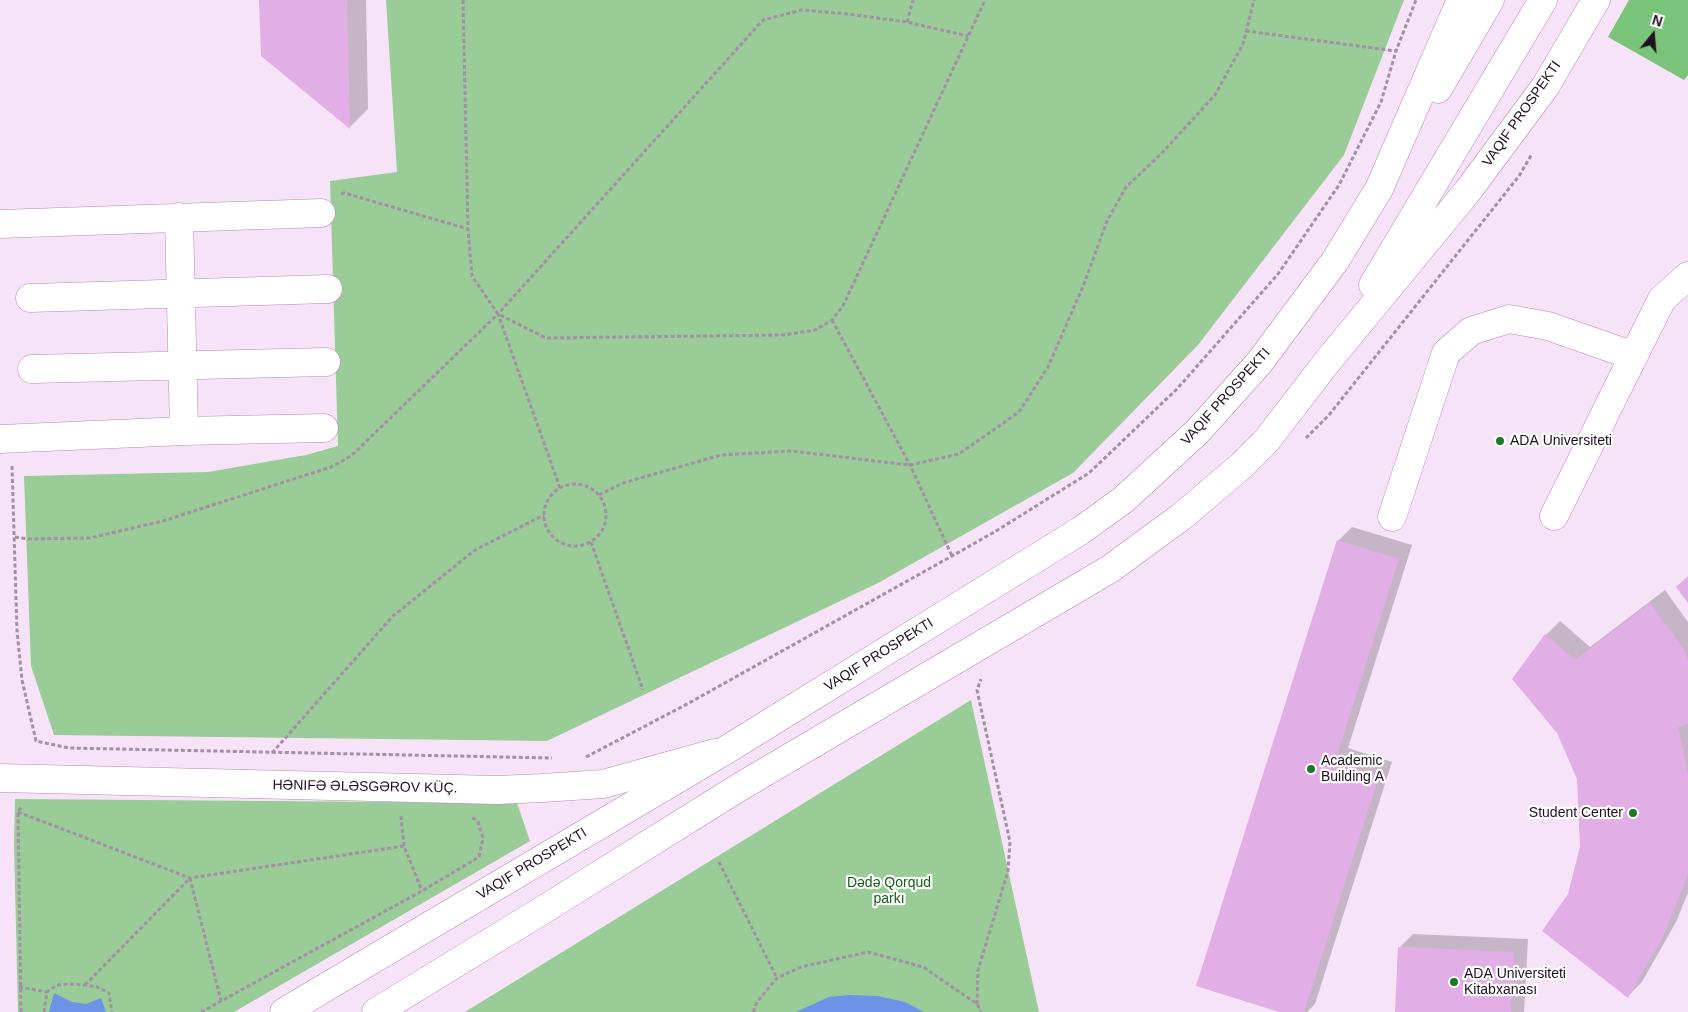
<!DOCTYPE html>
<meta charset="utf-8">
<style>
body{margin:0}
#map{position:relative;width:1688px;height:1012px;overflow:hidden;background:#f7e3f8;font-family:Helvetica,sans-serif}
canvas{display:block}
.north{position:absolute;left:1628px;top:10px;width:50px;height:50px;-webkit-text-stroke:4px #fff;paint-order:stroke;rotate:17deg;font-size:14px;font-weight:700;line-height:20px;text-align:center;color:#210f22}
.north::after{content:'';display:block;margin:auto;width:18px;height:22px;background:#210f22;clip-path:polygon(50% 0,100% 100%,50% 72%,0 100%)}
</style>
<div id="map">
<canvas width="1688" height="1012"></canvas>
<div class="north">N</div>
</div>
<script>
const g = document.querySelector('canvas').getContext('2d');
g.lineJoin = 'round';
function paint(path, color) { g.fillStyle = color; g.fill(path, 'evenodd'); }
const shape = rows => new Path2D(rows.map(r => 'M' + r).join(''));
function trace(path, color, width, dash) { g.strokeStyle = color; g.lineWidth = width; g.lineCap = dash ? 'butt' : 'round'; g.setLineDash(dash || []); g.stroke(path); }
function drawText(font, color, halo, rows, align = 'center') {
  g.font = font + ' Helvetica,sans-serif'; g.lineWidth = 4.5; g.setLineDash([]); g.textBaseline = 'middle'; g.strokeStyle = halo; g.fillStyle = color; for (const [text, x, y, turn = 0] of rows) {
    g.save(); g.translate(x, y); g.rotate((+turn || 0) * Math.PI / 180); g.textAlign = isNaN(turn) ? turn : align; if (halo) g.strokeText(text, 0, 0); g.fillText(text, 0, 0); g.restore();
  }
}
const green = shape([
 [386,0,1404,0,1344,155,1198,345,1073,473,878,583,547,741,54,735,31,666,24,476,208,472,306,455,338,446,330,181,397,172],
 [971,700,1039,1012,465,1012],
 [15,799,517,803,530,841,234,1012,18,1012,14,844]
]);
const forest = shape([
 [1629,0,1688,0,1688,75,1684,80,1608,37]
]);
const water = shape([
 [54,993,72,1002,86,1004,101,998,106,1012,49,1012],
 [848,995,878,996,905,1002,924,1012,796,1012,829,997]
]);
const shadow = shape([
 [261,0,366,0,368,109,350,127,262,55],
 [1352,527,1412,545,1348,748,1392,762,1315,1004,1307,1012,1283,1012,1338,541],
 [1665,590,1688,622,1688,893,1676,922,1642,982,1628,996,1569,894,1582,847,1578,779,1559,733,1514,679,1546,635,1560,621,1590,647],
 [1413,934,1528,939,1524,1012,1396,1012,1399,948]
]);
const building = shape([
 [259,0,347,0,350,129,261,56],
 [1337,540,1399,559,1335,762,1379,776,1304,1012,1279,1012,1196,986],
 [1688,576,1688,603,1676,587],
 [1650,603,1684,649,1688,660,1688,724,1678,727,1688,775,1688,874,1663,937,1628,998,1542,931,1568,894,1580,847,1577,779,1557,733,1512,679,1545,634,1575,660],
 [1398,947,1514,952,1511,1012,1395,1012]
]);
const path = shape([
 [463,0,468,229,472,276,498,314,546,338,784,335,815,330,832,320,843,306,985,0],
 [907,22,913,0],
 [1246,31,1396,51],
 [341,194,344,193,468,229],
 [832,320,910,465,952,556],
 [1306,438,1329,415,1519,176,1532,154],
 [12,466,17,631,22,680,36,741,69,748,552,758],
 '544 515a31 31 0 1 1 62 0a31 31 0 1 1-62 0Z',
 [560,488,498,314,763,20,802,10,848,14,907,22,968,36],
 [599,495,623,483,721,455,791,451,910,465,959,454,1019,412,1048,367,1084,284,1107,221,1126,187,1163,152,1215,95,1243,44,1254,0],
 [15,537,28,539,90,538,163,521,331,467,351,456,498,314],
 [591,542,643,690],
 [272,753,393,616,475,550,544,515],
 [586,757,689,703,952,556,996,531,1089,473,1177,389,1278,274,1339,185,1381,102,1396,51,1416,0],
 [18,812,190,878,404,846],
 [401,816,404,846,422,891],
 [719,862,777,978],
 [190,878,221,1001],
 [85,985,190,878],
 [19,987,47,992],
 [977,1004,978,970,1008,871,1010,842,977,690,981,679],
 [21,1012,18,812,22,806],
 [44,1012,47,992,57,985,71,984,85,985,97,987,109,993,112,1012],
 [201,1012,422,891,479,857,483,838,478,822,472,817],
 [753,1012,757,1002,777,978,801,967,868,952,923,967,977,1004,981,1012]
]);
const minor = shape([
 [179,217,184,431],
 [0,224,321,213],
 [30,298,328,289],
 [32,369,326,362],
 [0,439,184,431,324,428],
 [1554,516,1662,299,1688,276],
 [1392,517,1446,353,1471,331,1509,319,1548,326,1634,356],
 [0,778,497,790,543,788,603,784,715,753]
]);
const major = shape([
 [1438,89,1490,0],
 [1373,285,1543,0],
 [284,1012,726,750,1080,531,1123,500,1197,432,1259,363,1335,261,1379,189,1461,0],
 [376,1012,543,910,743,785,1110,569,1181,517,1240,467,1267,440,1327,362,1467,192,1545,87,1596,0]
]);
const markers = [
 [1500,441,5,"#1f7724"],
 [1311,769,5,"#1f7724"],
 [1633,813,5,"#1f7724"],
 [1454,982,5,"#1f7724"]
];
const streetNames = [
 ["VAQIF PROSPEKTI",1522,114,-55],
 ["VAQIF PROSPEKTI",1226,397,-48],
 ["VAQIF PROSPEKTI",879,655,-32],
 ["HƏNIFƏ ƏLƏSGƏROV KÜÇ.",365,787,1],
 ["VAQIF PROSPEKTI",532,864,-31]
];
const poiNames = [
 ["ADA Universiteti",1510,441],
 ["Academic",1321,761],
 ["Building A",1321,777],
 ["Student Center",1623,813,"right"],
 ["ADA Universiteti",1464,974],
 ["Kitabxanası",1464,990]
];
const parkNames = [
 ["Dədə Qorqud",889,883],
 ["parkı",889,899]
];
paint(green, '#9acc98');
paint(forest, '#79c478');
paint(water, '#6c93e5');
paint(shadow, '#0003');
paint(building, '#e1afe5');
trace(minor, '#b787bb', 29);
trace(major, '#b787bb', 29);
trace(path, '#a390a4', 3, [4, 2.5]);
trace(minor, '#fff', 28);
trace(major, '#fff', 28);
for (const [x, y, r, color] of markers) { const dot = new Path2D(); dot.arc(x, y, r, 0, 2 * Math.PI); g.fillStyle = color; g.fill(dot); trace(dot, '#fff', 2); }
drawText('14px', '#210f22', '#fff', streetNames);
drawText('14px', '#210f22', '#fff', poiNames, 'left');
drawText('14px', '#14611a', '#fff', parkNames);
</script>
